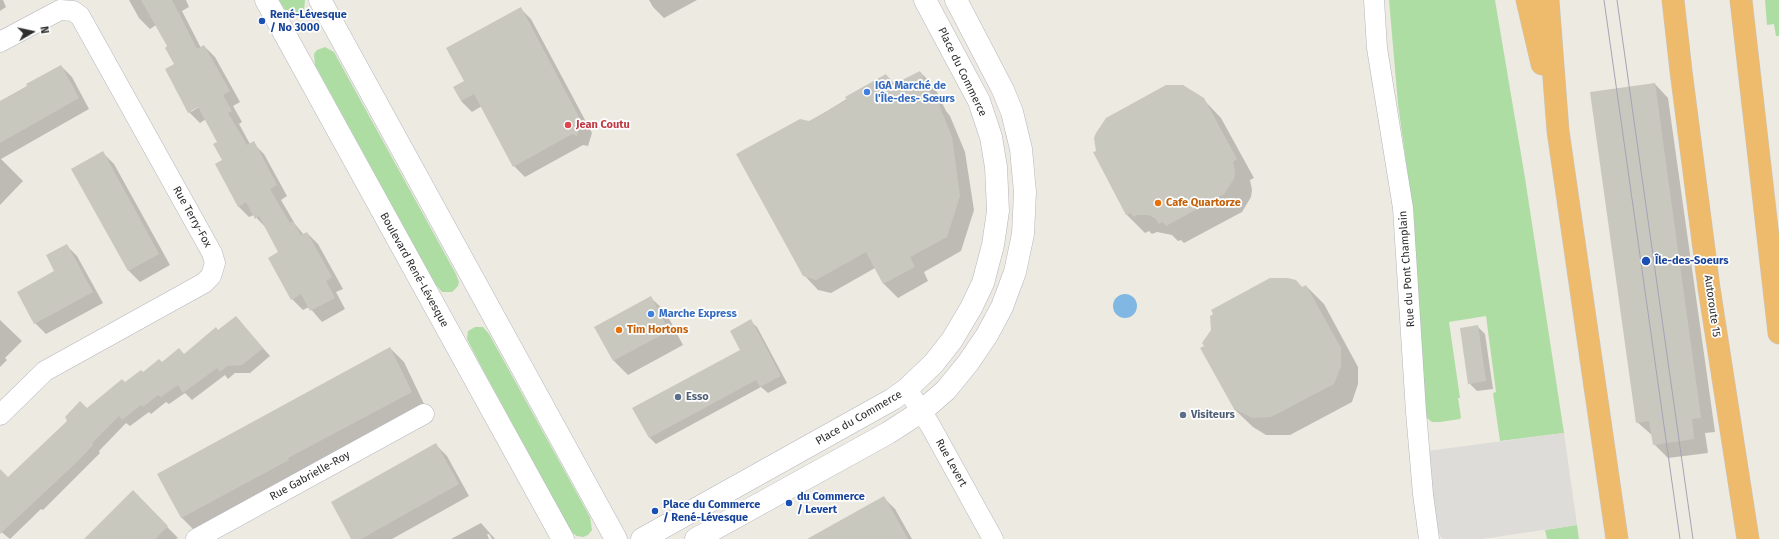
<!DOCTYPE html>
<meta charset="utf-8">
<style>
body{margin:0}
#map{position:relative;width:1779px;height:539px;overflow:hidden;background:#edeae1;font-family:"Fira Sans",sans-serif}
canvas{display:block}
.north{position:absolute;left:12px;top:12px;width:40px;height:40px;-webkit-text-stroke:3px #fff;paint-order:stroke;rotate:81deg;font-size:11px;font-weight:700;line-height:16px;text-align:center;color:#2d2d2d}
.north::after{content:'';display:block;margin:auto;width:14px;height:18px;background:#2d2d2d;clip-path:polygon(50% 0,100% 100%,50% 72%,0 100%)}
</style>
<div id="map">
<canvas width="1779" height="539"></canvas>
<div class="north">N</div>
</div>
<script>
const g = document.querySelector('canvas').getContext('2d');
g.lineJoin = 'round';
function paint(path, color) { g.fillStyle = color; g.fill(path, 'evenodd'); }
const shape = rows => new Path2D(rows.map(r => 'M' + r).join(''));
function trace(path, color, width, dash) { g.strokeStyle = color; g.lineWidth = width; g.lineCap = dash ? 'butt' : 'round'; g.setLineDash(dash || []); g.stroke(path); }
function drawText(font, color, halo, rows, align = 'center') {
  g.font = font + ' "Fira Sans",sans-serif'; g.lineWidth = 3.5; g.setLineDash([]); g.textBaseline = 'middle'; g.strokeStyle = halo; g.fillStyle = color; for (const [text, x, y, turn = 0] of rows) {
    g.save(); g.translate(x, y); g.rotate((+turn || 0) * Math.PI / 180); g.textAlign = isNaN(turn) ? turn : align; if (halo) g.strokeText(text, 0, 0); g.fillText(text, 0, 0); g.restore();
  }
}
const green = shape([
 [279,0,305,0,304,10,300,14,291,15,287,13],
 [1389,0,1495,0,1525,178,1564,433,1500,441,1493,393,1496,392,1486,316,1449,322,1460,398,1458,398,1461,417,1460,419,1440,422,1432,422,1423,415,1414,220,1398,104],
 [1765,0,1779,0,1779,36,1776,36,1774,24,1767,25],
 [325,47,334,52,456,274,459,282,458,286,452,292,442,292,435,284,315,65,314,54,317,50],
 [475,327,483,327,489,334,590,517,592,530,588,535,583,537,577,536,572,533,483,370,467,339,468,331],
 [1577,525,1579,539,1547,539,1545,530]
]);
const plaza = shape([
 [1564,433,1577,525,1482,539,1443,539,1441,537,1438,532,1427,451]
]);
const water = shape([
 '1113 306a12 12 0 1 1 24 0a12 12 0 1 1-24 0Z'
]);
const shadow = shape([
 [0,0,3,0,6,7,0,11],
 [129,0,186,0,189,7,182,11,201,48,204,46,215,57,240,102,233,106,242,122,239,124,250,144,253,143,264,154,287,196,281,200,295,224,304,235,307,233,318,244,343,289,336,292,345,309,322,322,309,307,303,310,292,299,279,253,267,229,254,215,249,217,238,206,218,142,206,119,200,123,189,112,169,47,156,25,150,29,139,18],
 [202,105,191,112,191,110],
 [649,0,697,0,664,18,653,7],
 [520,8,531,19,592,133,588,146,583,145,525,177,514,166,482,106,472,112,461,101,465,82],
 [61,66,72,77,89,109,1,159,23,181,0,205,0,102],
 [920,72,934,86,946,111,950,116,965,152,974,210,961,251,924,272,928,281,898,298,884,284,875,268,831,293,818,290,804,275,809,122,886,75,895,84],
 [1655,84,1668,98,1715,432,1705,433,1708,453,1668,458,1654,444,1653,436,1637,422],
 [1203,99,1221,118,1254,178,1250,180,1252,190,1251,197,1242,212,1184,243,1181,240,1178,241,1172,235,1157,232,1152,234,1149,231,1145,233,1127,215,1094,153],
 [103,153,114,164,170,265,140,282,129,271,72,169],
 [66,245,77,256,103,303,46,334,35,323,18,292,55,271],
 [1306,286,1324,304,1358,367,1358,384,1352,402,1290,435,1266,435,1253,427,1234,409,1302,288],
 [651,298,665,311,683,345,628,375,614,361,596,327],
 [236,317,270,356,250,373,235,373,228,379,225,375,192,400,185,393,169,404,166,402,151,414,149,412,130,426,126,423,99,451,100,453,43,510,41,509,10,539,0,531,0,483,8,478,87,409,125,383,143,373,162,363,185,355],
 [0,320,22,341,5,358,7,360,0,367],
 [750,321,757,327,787,383,768,393,761,387,656,444,650,438,634,409,741,350],
 [1477,326,1485,334,1493,389,1477,391,1469,383],
 [390,348,404,362,425,406,196,532,182,518,158,474],
 [436,445,447,456,469,496,392,539,352,539],
 [133,492,178,538,176,539,85,539],
 [884,498,895,509,912,539,809,539],
 [481,523,495,539,492,539,489,534,487,534,489,539,451,539]
]);
const building = shape([
 [141,0,172,0,197,49,204,45,230,91,223,95,232,111,228,113,247,145,254,141,277,185,270,189,290,223,293,221,301,235,307,232,332,277,326,281,335,298,310,311,301,294,291,300,268,258,278,252,259,216,255,219,246,202,238,207,215,164,222,160,213,144,217,142,198,107,188,113,165,69,174,64,165,48,167,46],
 [521,7,581,121,577,136,572,134,513,167,474,94,461,101,453,87,464,81,446,48],
 [61,65,79,98,0,143,0,101,27,86,26,84],
 [920,71,935,101,937,100,952,137,960,196,947,237,910,257,915,267,883,284,866,252,816,280,803,276,736,154,800,119,809,121,847,100,845,97,886,74,892,85],
 [1655,83,1701,418,1692,419,1694,439,1653,445,1649,421,1636,423,1590,92],
 [1166,85,1183,85,1204,98,1237,159,1233,162,1235,171,1234,179,1224,194,1166,226,1163,222,1159,224,1155,218,1148,215,1138,215,1133,217,1131,213,1126,215,1093,152,1096,151,1094,138,1096,133,1106,118],
 [103,151,159,254,128,271,71,169],
 [67,244,93,292,34,324,17,292,54,271,46,255],
 [1270,278,1288,278,1296,280,1302,287,1306,285,1341,348,1341,366,1334,384,1271,417,1253,418,1234,409,1200,348,1204,346,1202,343,1211,330,1210,316,1213,314,1211,310],
 [651,296,669,331,613,361,594,327],
 [236,316,263,348,242,365,227,366,220,372,217,368,183,393,178,385,161,397,158,395,143,407,141,405,122,420,119,416,92,443,93,445,78,461,0,534,0,469,8,477,67,421,65,417,80,401,87,408,122,379,125,382,141,370,143,372,159,359,162,362,179,348,184,354,216,327,218,330],
 [751,319,781,376,760,387,756,380,649,438,632,408,740,350,730,331],
 [1478,325,1486,381,1468,384,1460,328],
 [390,347,412,392,288,458,289,460,181,518,157,474],
 [436,443,459,484,361,539,351,539,331,502],
 [133,490,168,526,155,539,84,539],
 [884,496,908,539,807,539]
]);
const street = shape([
 [1374,0,1377,48,1403,208,1416,412,1423,494,1429,539],
 [0,42,60,10,73,11,80,16,212,253,215,263,211,276,204,283,45,371,0,415],
 [907,389,930,425,993,539],
 [196,539,424,414]
]);
const secondary = shape([
 [266,0,563,539],
 [320,0,616,539],
 [642,539,893,399,907,389,934,363,952,340,971,308,983,283,993,245,998,211,996,167,991,137,979,101,925,0],
 [696,539,888,433,922,411,946,390,968,363,987,335,1002,307,1015,272,1023,234,1025,192,1021,149,1012,112,1003,90,956,0]
]);
const highway = shape([
 [1527,0,1542,64],
 [1548,0,1558,131,1617,539],
 [1673,0,1681,71,1709,288,1748,539],
 [1741,0,1779,333]
]);
const tram = shape([
 [1604,0,1680,539],
 [1617,0,1693,539]
]);
const markers = [
 [262,21,4,"#1a4fb4"],
 [867,92,4,"#3f7fe0"],
 [568,125,4,"#e0444e"],
 [1158,203,4,"#e8710a"],
 [1646,261,5,"#1a4fb4"],
 [651,314,4,"#3f7fe0"],
 [619,330,4,"#e8710a"],
 [678,397,4,"#5c6f8a"],
 [1183,415,4,"#5c6f8a"],
 [789,503,4,"#1a4fb4"],
 [655,511,4,"#1a4fb4"]
];
const transitNames = [
 ["René-Lévesque",270,15],
 ["/ No 3000",270,28],
 ["Île-des-Soeurs",1655,261],
 ["du Commerce",797,497],
 ["/ Levert",797,510],
 ["Place du Commerce",663,505],
 ["/ René-Lévesque",663,518]
];
const streetNames = [
 ["Place du Commerce",962,72,64],
 ["Rue Terry-Fox",192,217,61],
 ["Rue du Pont Champlain",1407,269,-94],
 ["Boulevard René-Lévesque",414,270,61],
 ["Autoroute 15",1712,306,82],
 ["Place du Commerce",859,418,-30],
 ["Rue Levert",951,463,61],
 ["Rue Gabrielle-Roy",310,476,-29]
];
const shopNames = [
 ["IGA Marché de",875,86],
 ["l'Île-des- Sœurs",875,99],
 ["Marche Express",659,314]
];
const healthNames = [
 ["Jean Coutu",576,125]
];
const foodNames = [
 ["Cafe Quartorze",1166,203],
 ["Tim Hortons",627,330]
];
const serviceNames = [
 ["Esso",686,397],
 ["Visiteurs",1191,415]
];
paint(green, '#aedda4');
paint(plaza, '#dedcd8');
paint(water, '#80b8e3');
paint(shadow, '#0003');
paint(building, '#c9c8bf');
trace(street, '#b5b5bf', 21);
trace(secondary, '#b5b5bf', 23);
trace(highway, '#c8c8c8', 23);
trace(street, '#fff', 20);
trace(secondary, '#fff', 22);
trace(highway, '#eeba6c', 22);
trace(tram, '#a5a4b5', 1);
for (const [x, y, r, color] of markers) { const dot = new Path2D(); dot.arc(x, y, r, 0, 2 * Math.PI); g.fillStyle = color; g.fill(dot); trace(dot, '#fff', 1.5); }
drawText('bold 11px', '#164399', '#fff', transitNames, 'left');
drawText('11px', '#2d2d2d', '#fff', streetNames);
drawText('bold 11px', '#366cbe', '#fff', shopNames, 'left');
drawText('bold 11px', '#be3a42', '#fff', healthNames, 'left');
drawText('bold 11px', '#c56008', '#fff', foodNames, 'left');
drawText('bold 11px', '#4e5e75', '#fff', serviceNames, 'left');
</script>
